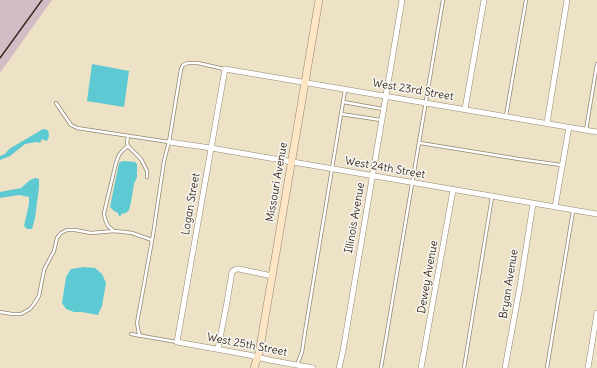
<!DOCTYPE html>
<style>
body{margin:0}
canvas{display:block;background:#ede2c5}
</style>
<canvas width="597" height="368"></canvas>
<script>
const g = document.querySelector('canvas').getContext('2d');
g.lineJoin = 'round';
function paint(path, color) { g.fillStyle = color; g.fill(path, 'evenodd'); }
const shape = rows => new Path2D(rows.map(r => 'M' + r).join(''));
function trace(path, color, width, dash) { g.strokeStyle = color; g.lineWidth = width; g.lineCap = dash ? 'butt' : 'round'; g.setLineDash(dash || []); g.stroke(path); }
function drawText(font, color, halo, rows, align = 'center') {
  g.font = font + ' Delius,sans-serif'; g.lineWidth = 3; g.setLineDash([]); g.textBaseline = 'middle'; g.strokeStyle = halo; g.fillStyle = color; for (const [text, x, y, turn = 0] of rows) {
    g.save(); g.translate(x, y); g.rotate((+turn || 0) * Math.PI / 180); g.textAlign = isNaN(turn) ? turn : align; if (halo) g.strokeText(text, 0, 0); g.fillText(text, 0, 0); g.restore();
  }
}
const industrial = shape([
 [0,0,52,0,0,73]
]);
const water = shape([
 [92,64,129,71,124,107,87,101],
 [43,129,48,130,49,136,47,141,42,139,40,143,36,142,25,144,10,156,0,160,0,156,5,154,9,149],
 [123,161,135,162,137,164,137,177,134,184,131,202,129,210,126,213,121,214,121,216,119,216,118,213,114,211,110,207,119,163],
 [35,178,39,179,39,187,35,218,32,229,27,229,24,226,29,204,29,197,19,195,0,198,0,192,21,188,30,180],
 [84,267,95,268,102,274,106,283,102,306,98,315,82,312,74,312,66,309,62,303,66,277,71,269]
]);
const lane = shape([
 [343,102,383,109],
 [56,103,71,125,77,128,169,142],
 [341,114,381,120],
 [506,116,526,0],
 [586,130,597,64],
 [128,136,127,143,128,146,141,159,147,171,147,177],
 [420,143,525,160,561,165],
 [114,231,108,226,105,219,104,213,116,163,119,155,123,150,128,146],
 [0,312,12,314,21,314,30,309,34,304,39,296,44,270,47,264,54,251,57,238,61,233,67,230,75,230,91,233,114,231,124,232,132,233,152,240],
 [131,334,141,336],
 [177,342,142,336,139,334,137,323,153,235,164,161,169,142,181,69,183,65,188,63,198,63,224,69],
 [297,365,302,352,305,332,345,90],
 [381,368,443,0],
 [464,368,492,197],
 [547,368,573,211]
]);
const street = shape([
 [465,109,484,0],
 [547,123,567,0],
 [169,142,211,148,597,214],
 [555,207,569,127],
 [218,349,227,302,232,272,236,269,239,269,272,276],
 [313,368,269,360,249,355,177,342,225,69,597,132],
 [339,368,343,351,402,0],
 [421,368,453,190],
 [505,368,520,286,533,204],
 [588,368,597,313]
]);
const secondary = shape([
 [254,368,259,353,319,0]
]);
const rail = shape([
 [0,58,42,0]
]);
const streetNames = [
 ["West 23rd Street",413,90,10],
 ["West 24th Street",385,168,10],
 ["Missouri Avenue",277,182,-80],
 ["Logan Street",191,204,-80],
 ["Illinois Avenue",355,218,-80],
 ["Dewey Avenue",428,277,-80],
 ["Bryan Avenue",509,284,-81],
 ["West 25th Street",247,345,11]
];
paint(industrial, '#d2bdc6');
paint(water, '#5cc9d3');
trace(lane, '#948672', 4);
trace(street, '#948672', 6);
trace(secondary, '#948672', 8);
trace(lane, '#fff', 2.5);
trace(street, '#fff', 5);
trace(secondary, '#fee5c5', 7);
trace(rail, '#3b2a1e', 1.5);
drawText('11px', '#3b2a1e', '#f6f6f2', streetNames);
</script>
